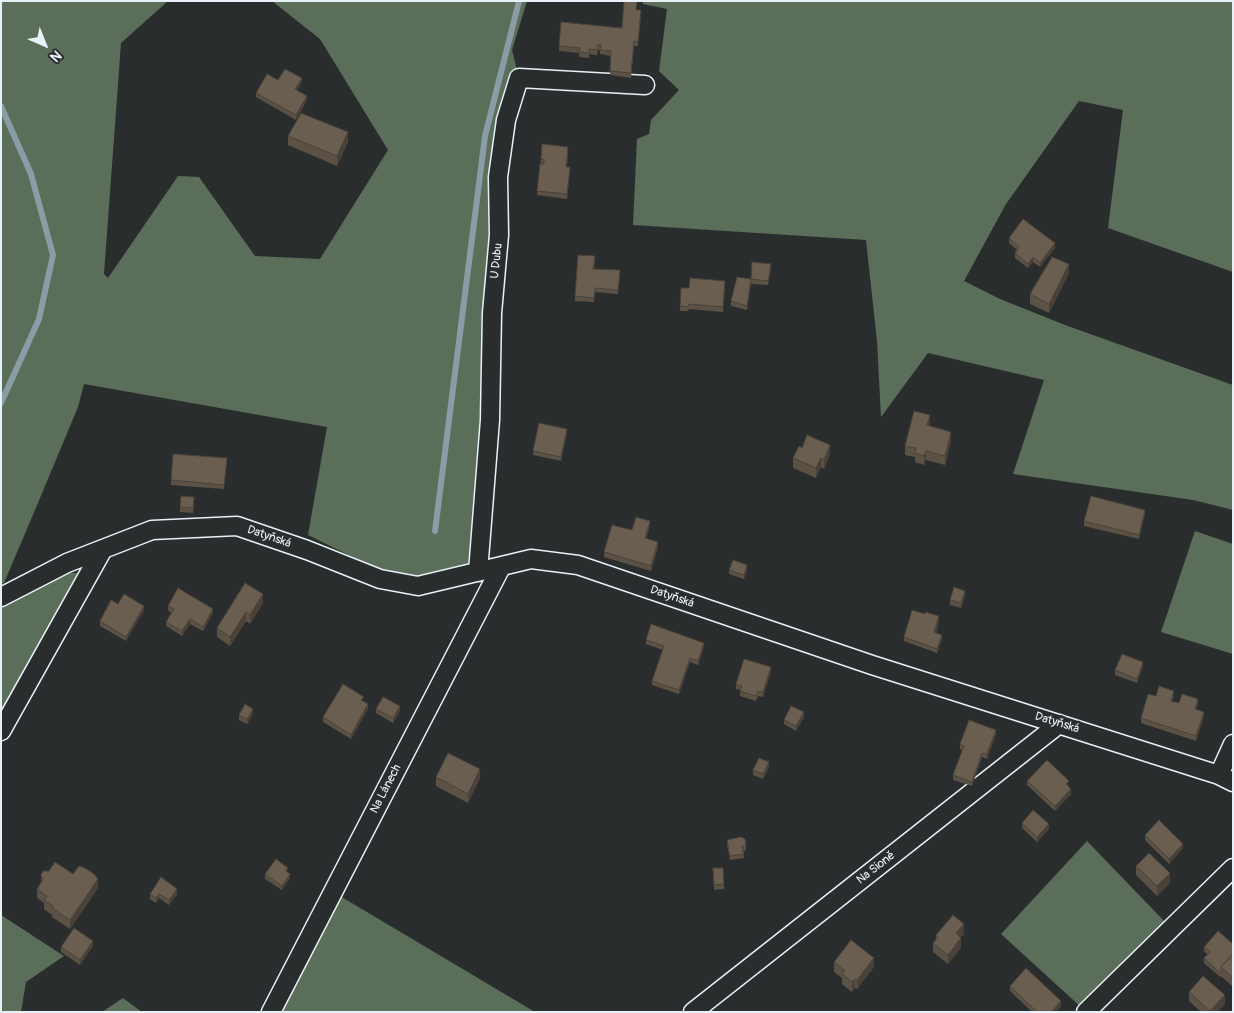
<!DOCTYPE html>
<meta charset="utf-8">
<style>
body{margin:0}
#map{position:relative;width:1234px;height:1013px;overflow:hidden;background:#2a2d2e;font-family:Pangolin,sans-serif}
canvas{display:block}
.frame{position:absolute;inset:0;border:2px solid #e8f1f8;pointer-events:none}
.north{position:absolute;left:20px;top:20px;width:50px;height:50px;-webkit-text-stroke:4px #2a2d2e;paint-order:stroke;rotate:136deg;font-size:14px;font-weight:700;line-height:20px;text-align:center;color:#e8f1f8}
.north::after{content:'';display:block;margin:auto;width:18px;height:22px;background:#e8f1f8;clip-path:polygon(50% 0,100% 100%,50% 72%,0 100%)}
</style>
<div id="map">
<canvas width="1234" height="1013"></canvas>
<div class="frame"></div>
<div class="north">N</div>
</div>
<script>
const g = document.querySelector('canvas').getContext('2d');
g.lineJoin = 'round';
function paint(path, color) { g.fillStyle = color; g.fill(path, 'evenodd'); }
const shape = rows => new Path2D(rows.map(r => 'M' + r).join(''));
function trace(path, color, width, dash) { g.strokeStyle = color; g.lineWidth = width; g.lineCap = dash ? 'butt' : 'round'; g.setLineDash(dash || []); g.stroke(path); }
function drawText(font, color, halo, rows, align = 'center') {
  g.font = font + ' Pangolin,sans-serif'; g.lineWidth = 5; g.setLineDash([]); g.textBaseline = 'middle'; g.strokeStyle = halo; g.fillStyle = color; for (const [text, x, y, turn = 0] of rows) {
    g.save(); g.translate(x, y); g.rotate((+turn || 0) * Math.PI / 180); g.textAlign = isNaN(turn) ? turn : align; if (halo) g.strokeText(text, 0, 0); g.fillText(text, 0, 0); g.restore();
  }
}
const green = shape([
 [1,1,168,1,121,43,104,274,108,278,178,176,199,177,255,256,320,259,388,150,320,39,272,1,527,1,512,50,519,78,506,120,478,572,395,578,308,535,327,427,84,384,78,407,35,510,4,583,1,584],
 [643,1,1233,1,1233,272,1108,228,1123,110,1079,101,1006,204,964,281,1000,299,1065,325,1233,385,1233,510,1193,500,1013,474,1044,380,928,353,881,417,877,341,866,240,633,225,637,139,649,134,651,120,679,90,659,71,667,9,643,4],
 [1195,531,1233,544,1233,654,1161,632],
 [57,573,82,573,1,713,1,606],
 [1087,841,1166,923,1082,1008,1001,934],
 [340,896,535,1012,281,1012],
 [1,915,64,956,26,982,21,1012,1,1012],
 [123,998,142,1012,102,1012]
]);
const stream = shape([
 [1,106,31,174,53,255,39,319,1,403],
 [435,531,485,136,519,1]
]);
const minor = shape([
 [478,572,490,420,492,313,499,235,498,177,506,120,519,78,645,85],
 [1,597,67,563,152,530,237,526,307,550,380,579,418,586,531,559,578,565,872,665,1219,775,1233,782],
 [1,731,103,549],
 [1219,775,1233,744],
 [271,1012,501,567],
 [693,1012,1059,724],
 [1086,1012,1233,868]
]);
const wall = shape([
 [624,1,637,1,636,10,641,15,638,46,634,46,631,78,610,75,611,56,600,54,600,50,598,50,597,55,589,54,589,58,579,57,579,53,559,51,559,46,622,28],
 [278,80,302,82,297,90,307,100,296,120,256,97,256,93],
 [288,136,348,142,337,166,288,145],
 [568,152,567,167,570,172,567,199,537,195,541,159],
 [1009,238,1055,248,1040,267,1033,262,1028,268,1015,258,1015,253,1017,250,1009,243],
 [595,261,594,269,620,275,618,294,595,292,594,302,575,301,575,296],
 [771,269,768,285,751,284,747,310,731,306,731,301,751,279],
 [1069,273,1049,313,1030,304,1030,294],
 [725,286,723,312,689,309,688,311,680,311,680,306,689,288],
 [930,424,929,426,951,441,945,465,926,460,924,465,915,462,915,457,905,455,905,446],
 [567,433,561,461,533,455,533,451],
 [802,448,830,454,824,469,821,467,816,478,793,468,793,458],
 [227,462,224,489,171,485,171,480],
 [194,501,193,513,180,512,180,507],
 [1145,514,1139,539,1084,526,1084,521],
 [650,525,646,539,658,547,651,571,604,557,604,552,632,530],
 [729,570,747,570,744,579,729,574],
 [965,595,961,608,950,605,950,600],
 [263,603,250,624,246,621,230,646,217,637,217,628],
 [118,604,144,610,126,641,100,626,100,621],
 [168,606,213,613,203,631,190,624,182,636,166,626,166,622,171,613,168,610],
 [939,621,936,633,942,639,937,653,904,641,904,637],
 [646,640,704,647,698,665,690,662,679,694,652,685,652,681,663,650,646,644],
 [1143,666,1137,683,1115,675,1115,670],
 [771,671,763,697,758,696,756,701,740,696,740,690,736,689,736,684],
 [1156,696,1174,696,1172,701,1179,703,1198,704,1196,709,1204,716,1196,741,1141,723,1141,718],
 [364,701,368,709,351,739,323,722,323,717],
 [376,709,400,711,393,723,376,713],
 [253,713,247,724,239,720,239,715],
 [804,717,796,731,784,724,784,720],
 [996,734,987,759,982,757,972,786,953,780,953,775,962,750,960,749,960,744],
 [769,767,763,779,753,775,753,770],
 [436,777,480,778,468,803,436,786],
 [1027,781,1069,785,1068,787,1071,794,1055,811,1027,785],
 [1022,823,1049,829,1037,842,1022,828],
 [1145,835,1183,848,1169,864,1145,840],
 [727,840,746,845,746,850,743,851,744,858,730,860,727,845],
 [1136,866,1170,883,1157,896,1136,875],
 [713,868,724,884,724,889,714,890],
 [288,872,290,878,282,890,265,879,265,874],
 [73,874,98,888,70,929,52,917,52,915,44,909,44,903,37,898,37,889,41,883,41,875],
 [150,894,177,894,169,905,159,898,156,903,150,899],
 [964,934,960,937,961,948,948,964,933,952,933,943,936,939,936,935],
 [1233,944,1233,987,1221,976,1220,977,1204,963,1204,958,1208,955,1204,951,1204,947],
 [93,946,80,965,61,952,61,947],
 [834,962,874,967,857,989,855,988,852,992,842,984,842,978,834,972],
 [1010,986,1061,1006,1056,1012,1032,1012,1010,991],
 [1189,992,1225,1004,1218,1012,1201,1012,1189,1001]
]);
const shadedWall = shape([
 [302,78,302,82,295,94,295,89],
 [307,96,307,100,296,120,296,115],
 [348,132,348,142,337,166,337,156],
 [1055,243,1055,248,1040,267,1040,263],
 [1033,257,1033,262,1028,268,1028,264],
 [1069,264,1069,273,1049,313,1049,304],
 [751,279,751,284,747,310,747,306],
 [930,415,930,424,927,434,927,425],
 [567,429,567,433,561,461,561,457],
 [951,432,951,441,945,465,945,456],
 [830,445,830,454,824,469,824,460],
 [926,451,926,460,924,465,924,456],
 [821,458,821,467,816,478,816,468],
 [1145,510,1145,514,1139,539,1139,535],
 [650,521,650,525,645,543,645,538],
 [658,542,658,547,651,571,651,566],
 [747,565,747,570,744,579,744,575],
 [965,591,965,595,961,608,961,603],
 [263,594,263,603,250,624,250,615],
 [144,606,144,610,126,641,126,637],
 [213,609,213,613,203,631,203,627],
 [246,612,246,621,230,646,230,637],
 [939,616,939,621,934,637,934,632],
 [190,619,190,624,182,636,182,631],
 [942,635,942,639,937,653,937,649],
 [704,643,704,647,698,665,698,661],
 [690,658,690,662,679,694,679,690],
 [1143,662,1143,666,1137,683,1137,679],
 [771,667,771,671,763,697,763,692],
 [1198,699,1198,704,1195,713,1195,709],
 [368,704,368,709,351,739,351,735],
 [400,706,400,711,393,723,393,718],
 [253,709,253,713,247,724,247,719],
 [804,712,804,717,796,731,796,726],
 [1204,712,1204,716,1196,741,1196,736],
 [996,730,996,734,987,759,987,754],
 [982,753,982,757,972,786,972,782],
 [769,762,769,767,763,779,763,774],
 [480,769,480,778,468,803,468,794],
 [1071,789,1071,794,1055,811,1055,806],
 [1049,824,1049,829,1037,842,1037,837],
 [1183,844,1183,848,1169,864,1169,859],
 [1170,873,1170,883,1157,896,1157,886],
 [290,874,290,878,282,890,282,886],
 [98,879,98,888,70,929,70,920],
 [177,889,177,894,169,905,169,900],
 [159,894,159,898,156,903,156,898],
 [964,924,964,934,956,943,956,933],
 [961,938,961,948,948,964,948,955],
 [93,941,93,946,80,965,80,960],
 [874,958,874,967,857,989,857,980],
 [855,979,855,988,852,992,852,982],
 [1225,995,1225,1004,1218,1012,1210,1012],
 [1061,1001,1061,1006,1056,1012,1051,1012]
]);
const building = shape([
 [624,1,637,1,636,10,641,10,638,42,634,41,631,73,610,71,611,51,600,50,601,45,598,45,597,50,589,49,589,53,579,52,580,48,559,46,561,22,622,28,624,1],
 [285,69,302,78,295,89,307,96,296,115,256,93,267,74,278,80,285,69],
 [301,113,348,132,337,156,288,136,301,113],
 [542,144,568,147,566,167,570,167,567,194,537,191,540,164,544,164,544,160,541,159,542,144],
 [1023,219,1055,243,1040,263,1033,257,1028,264,1015,253,1019,247,1009,238,1023,219],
 [578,255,595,256,593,269,620,270,618,290,595,288,594,298,575,296,578,255],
 [1052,257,1069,264,1049,304,1030,294,1052,257],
 [752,262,771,264,768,281,751,279,752,262],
 [737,277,751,279,747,306,731,301,737,277],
 [690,278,725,281,723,307,689,304,688,307,680,306,681,288,689,288,690,278],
 [914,411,930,415,927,425,951,432,945,456,926,451,924,456,915,453,916,448,905,446,914,411],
 [539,423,567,429,561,457,533,451,539,423],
 [807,435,830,445,824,460,821,458,816,468,793,458,799,446,802,448,807,435],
 [173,454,227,458,224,485,171,480,173,454],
 [181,496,194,497,193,508,180,507,181,496],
 [1091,496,1145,510,1139,535,1084,521,1091,496],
 [636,517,650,521,645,538,658,542,651,566,604,552,612,525,632,530,636,517],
 [733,560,747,565,744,575,729,570,733,560],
 [245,583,263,594,250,615,246,612,230,637,217,628,245,583],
 [954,587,965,591,961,603,950,600,954,587],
 [178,588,213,609,203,627,190,619,182,631,166,622,174,609,168,606,178,588],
 [124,594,144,606,126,637,100,621,111,600,118,604,124,594],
 [912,610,925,614,925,612,939,616,934,632,942,635,937,649,904,637,912,610],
 [651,624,704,643,698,661,690,658,679,690,652,681,664,646,646,640,651,624],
 [1122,654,1143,662,1137,679,1115,670,1122,654],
 [744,659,771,667,763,692,758,691,756,696,740,691,742,686,736,684,744,659],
 [343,684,364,697,361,700,368,704,351,735,323,717,343,684],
 [1159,686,1174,691,1171,701,1179,703,1182,694,1198,699,1195,709,1204,712,1196,736,1141,718,1148,694,1156,696,1159,686],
 [383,697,400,706,393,718,376,709,383,697],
 [245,704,253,709,247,719,239,715,245,704],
 [791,706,804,712,796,726,784,720,791,706],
 [969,720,996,730,987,754,982,753,972,782,953,775,964,746,960,744,969,720],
 [448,753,480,769,468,794,436,777,448,753],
 [759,758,769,762,763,774,753,770,759,758],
 [1047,760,1069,781,1066,784,1071,789,1055,806,1027,781,1047,760],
 [1033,810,1049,824,1037,837,1022,823,1033,810],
 [1159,820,1183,844,1169,859,1145,835,1159,820],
 [741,837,745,839,746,845,742,846,744,854,730,856,727,840,741,837],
 [1149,853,1170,873,1157,886,1136,866,1149,853],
 [276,859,288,868,286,871,290,874,282,886,265,874,276,859],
 [55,862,73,874,79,866,85,868,94,874,98,879,70,920,52,908,53,906,44,900,47,896,37,889,43,880,41,875,43,871,49,871,55,862],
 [713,868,723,868,724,884,714,885,713,868],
 [161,877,177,889,169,900,159,894,156,898,150,894,161,877],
 [953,915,964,924,956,933,961,938,948,955,933,943,938,937,936,935,953,915],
 [74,928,93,941,80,960,61,947,74,928],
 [1218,931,1233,944,1233,954,1221,967,1221,972,1220,973,1204,958,1210,952,1204,947,1218,931],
 [851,940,874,958,857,980,855,979,852,982,842,974,845,971,834,962,851,940],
 [1233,954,1233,978,1221,967,1233,954],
 [1026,968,1061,1001,1051,1012,1037,1012,1010,986,1026,968],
 [1203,976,1225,995,1210,1011,1189,992,1203,976]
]);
const streetNames = [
 ["U Dubu",497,261,-84],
 ["Datyňská",269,537,19],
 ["Datyňská",672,597,19],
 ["Datyňská",1057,723,17],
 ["Na Lánech",386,789,-63],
 ["Na Sioně",876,868,-38]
];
paint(green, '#5a6e5a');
trace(stream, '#8a9ca6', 6);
trace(minor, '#e8f1f8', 21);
trace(minor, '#2a2d2e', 18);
paint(wall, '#5b5145');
paint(shadedWall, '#4a4238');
paint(building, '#6a5e50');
trace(building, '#4a4238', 1);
drawText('12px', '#e8f1f8', '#2a2d2e', streetNames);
</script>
